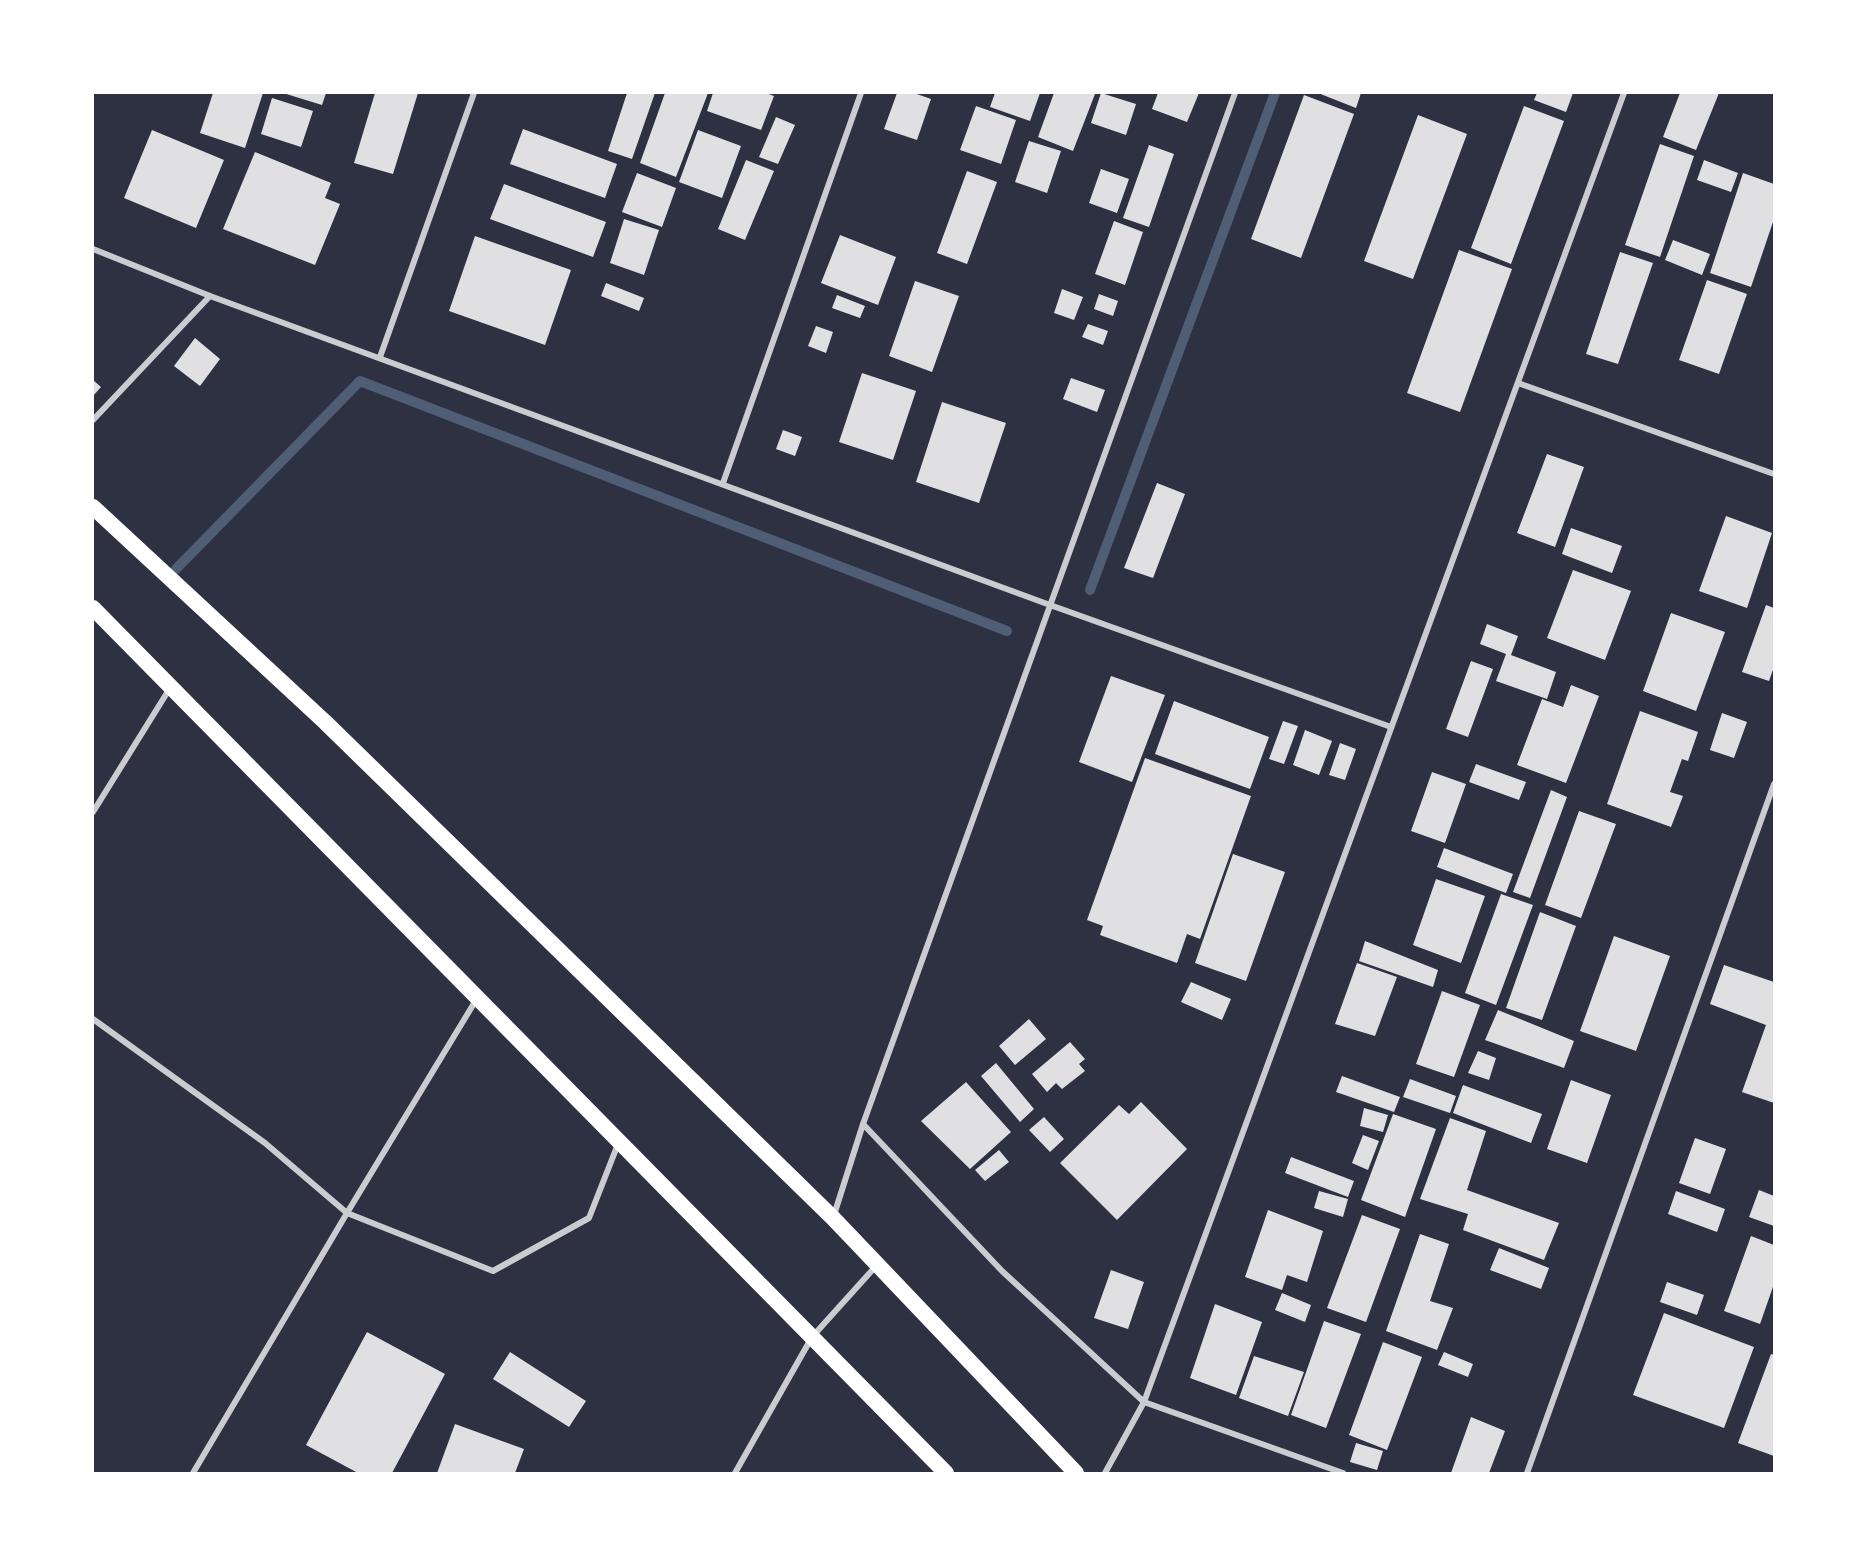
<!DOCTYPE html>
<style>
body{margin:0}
#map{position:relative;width:1867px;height:1566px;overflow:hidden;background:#2d3142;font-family:Karla,sans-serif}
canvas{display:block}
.frame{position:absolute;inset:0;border:94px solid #fff;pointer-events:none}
</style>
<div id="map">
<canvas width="1867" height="1566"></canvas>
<div class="frame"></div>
</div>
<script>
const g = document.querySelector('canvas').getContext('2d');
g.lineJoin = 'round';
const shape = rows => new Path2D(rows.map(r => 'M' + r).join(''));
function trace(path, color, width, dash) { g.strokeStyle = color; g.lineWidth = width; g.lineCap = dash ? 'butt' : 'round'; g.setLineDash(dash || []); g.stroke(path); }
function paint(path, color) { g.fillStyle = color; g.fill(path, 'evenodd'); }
const stream = shape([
 [176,569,360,381,1007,631],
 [1090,590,1275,93]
]);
const building = shape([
 [213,93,263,93,245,148,200,133],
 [283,93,326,93,322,105],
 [375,93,418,93,393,174,354,163],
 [627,93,655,93,632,159,608,151],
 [665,93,708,93,676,177,640,163],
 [713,93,766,93,774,96,761,130,707,111],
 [897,93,914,93,931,99,917,140,884,129],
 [995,93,1040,93,1030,121,990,107],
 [1054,93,1095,94,1073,151,1038,137],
 [1101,93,1136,104,1126,135,1091,123],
 [1158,93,1199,93,1187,122,1152,109],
 [1318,93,1361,93,1356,108],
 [1537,93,1573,93,1566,112,1534,100],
 [1680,93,1719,93,1696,150,1663,137],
 [1304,95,1354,114,1301,258,1251,239],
 [272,98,313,111,301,147,261,134],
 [976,106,1016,120,1001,164,960,150],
 [1524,106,1564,121,1511,264,1471,248],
 [1418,115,1467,134,1413,279,1364,261],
 [776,117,795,125,778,164,759,157],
 [523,129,617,164,605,198,510,164],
 [152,130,224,160,196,228,124,198],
 [698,130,741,146,722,198,679,182],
 [1029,141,1061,151,1047,193,1015,182],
 [1660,144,1694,156,1660,257,1625,245],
 [1149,145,1174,154,1149,227,1123,218],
 [255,152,331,183,325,198,340,204,315,265,223,229],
 [746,160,774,171,745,240,718,229],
 [1704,160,1738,173,1731,192,1697,180],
 [1101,169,1129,179,1117,213,1089,203],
 [967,171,997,182,967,264,937,253],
 [637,173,676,188,662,227,622,212],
 [1743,173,1774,184,1774,219,1751,287,1710,273],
 [504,184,606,222,593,257,490,219],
 [624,219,659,230,644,275,610,263],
 [1114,221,1143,232,1125,285,1095,274],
 [840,235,896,257,878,305,821,283],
 [475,236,571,270,545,345,449,311],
 [1673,240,1710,254,1702,275,1665,260],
 [1459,250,1512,269,1460,412,1407,393],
 [1620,252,1653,263,1618,364,1586,354],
 [1707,280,1747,294,1719,374,1679,360],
 [915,281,959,296,932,372,889,356],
 [606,283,644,298,639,311,601,296],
 [1062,289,1083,297,1074,320,1054,313],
 [1099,294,1118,301,1113,316,1094,309],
 [837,295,865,306,860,318,832,308],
 [1088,324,1108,331,1103,345,1082,337],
 [816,326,833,332,826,353,808,346],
 [195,338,220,359,200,386,174,366],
 [862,373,916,391,893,460,839,442],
 [1071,378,1105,390,1097,412,1063,399],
 [93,380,101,387,93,396],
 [942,402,1006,423,979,503,916,482],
 [783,430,802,437,795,456,776,449],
 [1547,454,1584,467,1555,547,1517,533],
 [1157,483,1185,494,1153,578,1124,568],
 [1726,516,1772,533,1747,608,1699,591],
 [1571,528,1622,546,1612,573,1562,554],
 [1573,570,1631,591,1605,660,1547,638],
 [1766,605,1774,608,1774,667,1769,681,1742,672],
 [1671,613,1725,632,1696,711,1643,691],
 [1487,624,1518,636,1511,655,1556,672,1547,699,1496,681,1506,654,1480,644],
 [1471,661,1493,669,1468,737,1446,729],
 [1111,676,1165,695,1132,782,1079,762],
 [1571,685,1599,696,1566,783,1517,765,1542,699,1563,707],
 [1174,701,1269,737,1250,789,1155,754],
 [1640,711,1698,732,1688,761,1682,759,1670,792,1683,796,1671,827,1607,804],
 [1722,713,1747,722,1734,758,1710,750],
 [1283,721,1298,726,1284,764,1269,759],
 [1305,730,1332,741,1319,775,1293,765],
 [1340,743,1356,749,1345,780,1329,775],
 [1145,758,1251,796,1200,939,1187,934,1177,963,1100,935,1103,926,1087,920],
 [1476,764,1526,782,1519,800,1469,782],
 [1432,772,1466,784,1445,843,1411,831],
 [1551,790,1567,797,1530,898,1513,892],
 [1579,811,1616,824,1581,918,1545,905],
 [1444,848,1513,874,1506,893,1437,867],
 [1233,854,1285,872,1246,981,1195,963],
 [1436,879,1485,896,1461,963,1413,945],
 [1501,894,1533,905,1496,1005,1465,993],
 [1540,912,1576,926,1542,1020,1506,1008],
 [1614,936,1670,956,1636,1051,1580,1031],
 [1365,941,1438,970,1433,987,1359,961],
 [1357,963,1397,977,1375,1036,1335,1024],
 [1724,965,1774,982,1774,1103,1742,1092,1766,1025,1710,1004],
 [1191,982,1231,999,1222,1020,1181,1002],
 [1442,991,1480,1005,1454,1077,1416,1064],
 [1498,1010,1574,1041,1564,1068,1485,1040],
 [1029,1019,1046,1039,1015,1065,999,1046],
 [1070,1042,1085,1059,1079,1064,1085,1071,1062,1089,1056,1083,1047,1092,1032,1074],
 [1478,1051,1496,1058,1489,1080,1468,1073],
 [996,1063,1034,1109,1020,1122,981,1076],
 [1342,1076,1400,1097,1394,1112,1336,1092],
 [1410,1079,1456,1096,1450,1113,1403,1097],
 [1571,1080,1611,1095,1587,1163,1547,1149],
 [966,1082,1011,1132,970,1169,921,1121],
 [1463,1085,1542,1114,1531,1143,1453,1113],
 [1141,1102,1187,1149,1117,1220,1060,1163,1119,1105,1129,1114],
 [1364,1108,1388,1115,1383,1132,1360,1126],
 [1393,1114,1436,1129,1405,1217,1361,1200],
 [1044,1117,1064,1139,1050,1152,1029,1130],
 [1450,1118,1486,1131,1467,1190,1559,1223,1544,1260,1463,1230,1468,1214,1420,1199],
 [1363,1135,1379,1141,1368,1170,1352,1163],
 [1695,1138,1726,1149,1710,1194,1679,1183],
 [999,1150,1009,1162,985,1181,975,1170],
 [1291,1157,1354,1181,1348,1197,1285,1173],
 [1759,1190,1774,1196,1774,1226,1749,1217],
 [1319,1191,1348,1199,1343,1217,1314,1208],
 [1676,1191,1725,1209,1717,1232,1668,1214],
 [1268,1210,1323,1231,1307,1282,1287,1275,1282,1290,1245,1277],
 [1362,1215,1400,1229,1366,1322,1327,1308],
 [1420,1234,1449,1244,1430,1301,1453,1308,1437,1350,1386,1331],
 [1751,1236,1774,1245,1774,1284,1760,1324,1724,1311],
 [1499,1248,1549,1268,1541,1289,1490,1270],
 [1111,1270,1144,1282,1128,1329,1094,1318],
 [1667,1282,1704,1295,1697,1315,1660,1302],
 [1282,1293,1311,1305,1305,1322,1275,1310],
 [1215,1304,1262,1322,1236,1395,1190,1378],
 [1664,1313,1754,1347,1724,1428,1633,1395],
 [1324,1321,1361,1334,1326,1428,1291,1415],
 [367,1332,445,1374,392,1473,358,1473,306,1445],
 [1383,1342,1422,1357,1387,1450,1349,1435],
 [510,1352,586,1401,569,1427,493,1379],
 [1444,1352,1473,1364,1468,1377,1438,1365],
 [1771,1354,1774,1355,1774,1456,1738,1443],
 [1254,1356,1304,1372,1288,1416,1239,1398],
 [1471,1417,1505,1431,1489,1473,1451,1473],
 [455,1424,524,1449,515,1473,437,1473],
 [1356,1443,1383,1451,1377,1470,1350,1462]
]);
const minor = shape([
 [93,249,210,296,1050,605,1391,727],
 [380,357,474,93],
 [1518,383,1774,474],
 [93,420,210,296],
 [723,483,861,93],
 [93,812,170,688],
 [93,1019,265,1143,347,1213,476,1000],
 [863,1124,1002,1271,1144,1402,1343,1473],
 [834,1215,863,1124,1235,93],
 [193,1473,347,1213,493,1271,589,1218,618,1144],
 [735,1473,812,1337,876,1266],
 [1105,1473,1144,1402,1624,93],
 [1527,1473,1774,784]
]);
const trunk = shape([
 [93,507,325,722,833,1218,1076,1473],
 [93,608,946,1473]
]);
trace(stream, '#4f5d75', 10);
paint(building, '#e0e0e3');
trace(minor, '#caccd0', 6);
trace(trunk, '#fff', 16);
</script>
